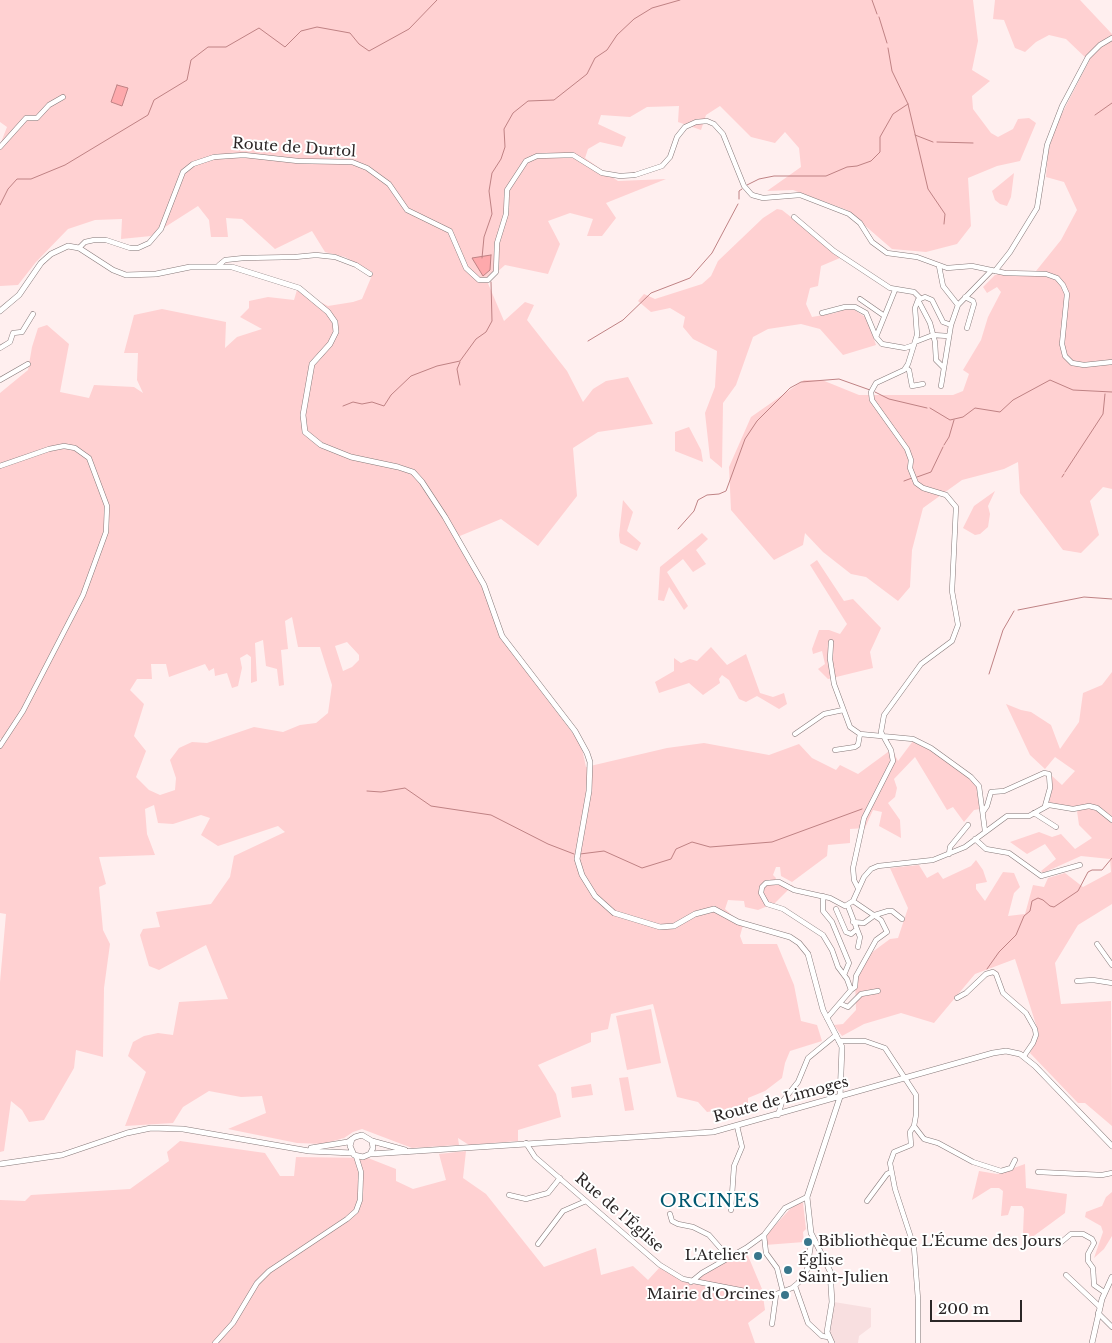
<!DOCTYPE html>
<meta charset="utf-8">
<style>
body{margin:0}
#map{position:relative;width:1112px;height:1343px;overflow:hidden;background:#ffefef;font-family:"Libre Baskerville",serif}
canvas{display:block}
.scale{position:absolute;left:930px;top:1300px;width:92px;height:22px;box-sizing:border-box;border:2px solid #2b2626;border-top:0;padding-left:6px;font-size:15px;line-height:18px;white-space:nowrap;color:#2b2626;-webkit-text-stroke:4px #fff;paint-order:stroke}
</style>
<div id="map">
<canvas width="1112" height="1343"></canvas>
<div class="scale">200 m</div>
</div>
<script>
const g = document.querySelector('canvas').getContext('2d');
g.lineJoin = 'round';
function paint(path, color) { g.fillStyle = color; g.fill(path, 'evenodd'); }
const shape = rows => new Path2D(rows.map(r => 'M' + r).join(''));
function trace(path, color, width, dash) { g.strokeStyle = color; g.lineWidth = width; g.lineCap = dash ? 'butt' : 'round'; g.setLineDash(dash || []); g.stroke(path); }
function drawText(font, color, halo, rows, align = 'center') {
  g.font = font + ' "Libre Baskerville",serif'; g.lineWidth = 4; g.setLineDash([]); g.textBaseline = 'middle'; g.strokeStyle = halo; g.fillStyle = color; for (const [text, x, y, turn = 0] of rows) {
    g.save(); g.translate(x, y); g.rotate((+turn || 0) * Math.PI / 180); g.textAlign = isNaN(turn) ? turn : align; if (halo) g.strokeText(text, 0, 0); g.fillText(text, 0, 0); g.restore();
  }
}
const built = shape([
 [834,1302,871,1308,871,1327,859,1336,858,1343,834,1343,830,1331]
]);
const green = shape([
 [0,0,973,0,978,41,972,70,990,81,972,96,973,109,991,133,998,137,1013,129,1018,119,1029,118,1036,123,1020,161,997,166,968,178,971,226,957,244,926,252,892,249,847,210,793,190,767,191,801,167,799,148,785,132,775,143,751,137,720,106,706,115,701,130,678,122,679,106,647,107,630,117,601,115,598,124,626,137,622,147,600,142,588,149,585,158,618,181,666,179,606,203,616,218,602,236,587,236,593,219,570,213,548,221,560,244,548,274,505,265,487,281,504,321,525,302,534,305,527,320,567,371,583,402,593,389,606,381,628,377,653,424,598,432,573,448,577,496,538,546,501,519,455,538,471,564,513,654,581,744,586,767,667,748,704,743,769,755,799,744,812,758,836,770,840,765,858,774,892,749,898,761,913,741,931,750,971,778,978,786,980,809,974,810,964,822,953,807,947,810,915,757,894,779,897,788,895,797,888,803,900,820,901,838,879,826,882,812,873,810,865,828,850,829,850,843,828,845,827,856,792,882,781,876,780,867,776,867,773,875,776,878,773,885,793,885,775,903,758,910,745,907,744,901,728,900,725,909,743,925,740,936,743,944,777,944,794,985,801,1021,817,1025,822,1041,790,1051,785,1063,782,1078,765,1091,748,1098,748,1106,707,1112,698,1102,677,1097,653,1004,611,1014,608,1029,591,1033,591,1042,538,1065,556,1094,561,1117,518,1130,518,1141,469,1145,458,1138,459,1145,412,1148,362,1129,353,1132,344,1138,323,1144,297,1143,228,1129,266,1113,262,1096,241,1097,209,1091,183,1107,173,1123,125,1126,146,1072,128,1056,133,1042,144,1036,158,1033,173,1035,179,1002,228,999,206,945,159,970,149,966,140,935,143,929,160,927,156,912,211,904,230,877,234,856,285,832,278,826,218,846,201,835,210,818,201,815,173,824,158,823,154,805,145,809,147,834,155,855,99,857,106,884,99,887,103,930,110,944,104,988,103,1057,76,1050,74,1068,44,1120,29,1122,22,1110,11,1101,4,1151,0,1152,0,982,6,914,0,913,0,749,5,743,0,738,0,393,28,370,32,347,38,328,47,325,69,344,60,392,89,398,94,385,134,387,143,393,137,380,138,353,124,353,134,315,162,309,226,322,225,348,237,337,262,329,240,317,249,308,249,301,268,297,294,300,297,290,328,306,353,302,362,299,373,273,345,257,325,252,312,231,275,249,242,219,226,218,228,237,211,237,209,220,198,206,151,236,121,239,122,219,95,220,68,229,36,262,18,285,0,286,0,145,7,127,0,122],
 [292,617,298,647,320,647,332,685,328,713,316,723,300,725,283,732,254,727,207,743,192,742,179,748,170,760,176,778,175,790,160,795,149,790,136,777,146,751,134,736,144,704,130,690,137,679,152,679,151,664,166,664,169,677,205,664,209,671,214,668,215,676,227,673,232,688,238,686,242,668,240,658,247,654,251,657,251,683,257,681,255,643,263,640,266,666,277,669,279,686,284,685,281,650,288,649,285,621],
 [347,642,359,655,359,660,352,667,343,671,335,646],
 [995,0,1080,0,1112,34,1112,489,1103,487,1090,501,1099,535,1081,553,1063,550,1020,493,1018,462,1004,469,962,480,923,508,912,550,910,587,898,601,866,577,851,574,823,552,805,533,803,545,774,560,731,510,729,467,751,417,804,380,822,380,859,395,953,395,963,391,969,374,963,370,981,340,988,317,1001,292,997,287,987,293,983,287,995,275,1002,273,1032,276,1061,240,1077,210,1064,182,1046,177,1048,152,1055,127,1089,61,1066,39,1049,35,1036,42,1025,52,1015,48,1004,20,993,19],
 [1014,173,1011,197,1007,206,1000,204,995,200,992,191],
 [777,209,782,210,819,239,840,258,821,266,818,286,810,288,806,304,812,317,835,313,850,307,867,318,876,345,843,355,820,329,801,324,768,329,753,337,736,385,723,403,722,468,710,458,705,413,715,387,717,351,693,339,683,327,685,317,670,308,651,312,638,301,644,294,655,299,702,284,711,276,718,261,763,218],
 [689,427,701,450,703,462,675,451,675,432],
 [995,491,988,506,990,514,988,527,980,534,975,535,963,528,974,506],
 [623,500,633,512,627,531,641,543,637,551,620,543,619,535],
 [702,533,708,539,696,550,706,564,693,572,683,559,667,572,688,606,684,610,669,587,664,601,658,600,660,567],
 [817,560,844,601,853,599,881,628,870,652,873,668,828,679,818,669,825,664,822,651,813,654,812,649,819,630,829,630,840,634,847,624,810,565],
 [711,647,727,665,746,654,760,693,773,697,784,693,787,704,779,709,757,696,746,702,739,699,729,680,722,675,719,679,720,683,703,695,689,683,659,693,655,682,674,671,674,658,681,663,690,659,697,661],
 [1112,672,1112,904,1078,925,1055,963,1061,1004,1111,1001,1112,1126,1085,1103,1078,1103,1030,1053,1039,1034,1015,959,975,974,934,1023,901,1013,864,1024,842,1036,834,1025,843,1024,856,1010,855,977,867,956,890,939,898,938,908,908,890,868,919,865,927,878,938,872,943,879,971,866,976,860,983,870,987,882,976,884,976,889,985,901,1003,872,1014,873,1020,887,1014,893,1008,916,1025,914,1033,885,1044,887,1048,878,1065,873,1083,887,1111,872,1110,859,1081,856,1043,873,1041,871,1056,859,1045,844,1027,854,1010,842,1039,832,1052,837,1061,834,1075,849,1092,838,1079,825,1077,811,1049,802,1052,789,1051,775,1062,785,1075,771,1055,757,1045,769,1030,755,1006,704,1021,710,1031,712,1051,725,1060,749,1079,722,1083,693,1102,685],
 [651,1009,661,1063,627,1070,616,1016],
 [628,1077,634,1110,625,1111,619,1078],
 [591,1084,593,1095,572,1098,571,1087],
 [180,1141,265,1153,280,1176,294,1176,296,1157,368,1158,396,1169,396,1181,413,1189,446,1180,439,1154,466,1151,463,1178,486,1194,544,1267,596,1248,601,1275,633,1266,648,1280,661,1266,683,1279,763,1296,765,1310,748,1323,755,1343,0,1343,0,1200,25,1201,31,1195,130,1189,169,1161,167,1152],
 [1025,1164,1026,1188,1067,1194,1065,1213,1031,1238,1023,1234,1024,1209,1022,1206,1011,1206,1008,1215,1001,1216,1003,1191,999,1188,991,1188,972,1200,979,1171,997,1174],
 [1112,1192,1112,1236,1104,1249,1094,1258,1103,1232,1101,1226,1085,1217,1086,1212,1102,1206,1106,1197],
 [801,1202,803,1203,806,1229,803,1232,804,1242,765,1245,767,1231,769,1232,790,1209],
 [746,1251,762,1289,752,1293,700,1282,698,1278,702,1274]
]);
const water = shape([
 [117,85,128,88,122,106,111,102,117,85],
 [491,255,490,270,483,276,472,258,491,255]
]);
const stream = shape([
 [872,0,877,14],
 [879,17,887,43],
 [888,48,892,71,908,104,928,189,945,214,944,224],
 [1095,115,1112,103],
 [915,135,933,142],
 [937,142,973,143],
 [747,185,759,179,774,176,826,176,847,167,857,166,871,161,880,152,880,137,893,114,908,104],
 [739,199,739,191,742,189],
 [0,205,8,189,17,179,31,179,65,165,148,115,154,100,187,80,191,60,208,47,226,47,259,28,285,47,301,31,317,27,350,33,359,44,369,51,409,29,437,0],
 [482,258,484,237,492,214,489,191,492,173,501,159,505,147,504,129,513,113,528,101,554,100,587,74,595,58,607,50,617,35,634,19,652,8,680,0],
 [588,341,623,320,651,293,690,278,712,253,738,204],
 [460,385,457,369,460,362],
 [875,392,889,399,927,408],
 [343,406,353,402,362,404,372,402,384,406,391,395,411,376,437,366,460,361,476,339,486,332,492,321,491,282],
 [930,408,950,420,963,417,975,408,1000,412,1013,400,1050,380,1073,390,1112,392],
 [944,445,949,437,954,420],
 [1065,472,1103,414,1105,394],
 [917,477,931,472,943,447],
 [1062,477,1064,474],
 [904,481,912,478],
 [678,529,694,511,698,500,707,495,719,494,726,491,745,439,757,421,790,388,801,382,839,379,870,390],
 [1018,610,1084,597,1112,599],
 [989,674,1003,630,1014,611],
 [367,791,381,792,405,788,431,806,491,815,548,844,574,854],
 [580,854,604,851,642,868,671,859,676,849,692,842,710,847,772,842,862,809],
 [987,969,999,952,1016,935,1024,916,1030,911,1032,901,1038,898,1043,900,1050,906,1054,907,1078,891,1088,872,1092,870,1102,870,1112,858]
]);
const minor = shape([
 [0,147,26,118,37,118,49,105,63,97],
 [794,217,834,251,890,288,914,292,920,298],
 [79,248,85,242,94,240,106,240,130,248,138,248,149,243,161,229,183,172,193,164,214,157,244,155,298,161,352,162,367,168,389,184,407,210,450,231,466,268,479,280,488,280,496,272,497,243,506,214,507,190,526,161,537,156,573,155,602,173,620,176,635,175,662,166,670,157,677,137,685,127,696,122,707,121,714,124,723,134,744,186,752,195,763,198,800,195,849,214,860,223,872,242,887,253,917,257,947,268,972,266,1005,273,1046,274,1057,278,1063,285,1067,294,1062,344,1065,356,1072,363,1084,365,1112,362],
 [219,265,225,260,244,258,295,257,316,255,335,257,356,265,370,274],
 [939,266,943,286,958,305],
 [995,271,1010,252,1037,208,1047,145,1062,106,1088,57,1100,45,1112,38],
 [965,297,973,301,974,304,967,328],
 [860,299,883,315],
 [918,300,930,323,935,342,936,360,944,368],
 [822,313,845,307,855,307,866,313,876,337,882,344,905,348,914,345],
 [876,337,895,290],
 [915,342,933,335,948,336],
 [0,348,10,342,13,333,22,332,33,314],
 [906,368,909,370,912,386,923,384],
 [0,380,28,364],
 [941,386,951,325],
 [0,466,49,449,64,446,75,448,89,458,107,506,106,532,83,595,23,711,0,746],
 [831,642,830,659,834,684,850,727,860,734,913,739,931,748,971,777,979,786,985,831],
 [795,734,824,714,843,710],
 [835,750,855,747,858,745,860,734],
 [983,812,987,806,991,792,1004,791,1044,773,1049,774,1050,788,1045,806],
 [1034,813,1056,827],
 [975,839,986,849,1009,853,1041,876,1080,865],
 [949,854,950,847,968,825],
 [858,888,854,880,853,868,864,818,893,761,891,750,881,732,884,715,921,664,952,641,958,625,952,591,956,507,946,495,923,488,916,483,910,468,911,460,907,449,872,400,871,392,876,383,904,370,908,364,917,335,915,308,918,300,925,297,932,300,943,322,951,325,958,305,992,270],
 [823,896,823,911,832,922,849,963,844,975],
 [848,906,860,937,858,947],
 [836,909,846,932,851,934,856,930],
 [853,922,864,923,875,915,888,911,892,911,902,919],
 [1097,944,1112,965],
 [1077,981,1093,980,1112,983],
 [851,990,855,987,856,976,876,940,887,932,881,920,853,901],
 [957,998,966,993,986,974,993,972,996,974,1003,993,1026,1013,1035,1029,1036,1035,1033,1043,1024,1056],
 [841,1004,848,1007,861,994,878,991],
 [827,1018,851,990,847,979,838,967,832,950,823,935,783,909,767,904,761,893,762,887,766,883,779,882,794,890,830,898,845,906,853,901,864,877,871,869,878,866,933,860,965,847,1007,816,1029,816,1049,805,1073,809,1089,806,1097,808,1112,820],
 [839,1041,865,1041,885,1048,916,1095,916,1115,914,1126,910,1132,911,1145,894,1152,890,1163,895,1189,914,1247,918,1299,918,1343],
 [778,1115,782,1102,798,1082,808,1058,836,1035],
 [914,1126,924,1139,938,1143,973,1162,1001,1171,1011,1168,1015,1160],
 [526,1143,535,1157,660,1265,683,1279,771,1296,792,1288,798,1283,807,1270,811,1244,814,1240],
 [1038,1172,1102,1175,1112,1173],
 [509,1195,526,1199,548,1193,560,1178],
 [867,1201,887,1174,891,1172],
 [731,1210,734,1166,742,1147,737,1126],
 [670,1214,672,1221,678,1224,693,1227,709,1235,729,1258],
 [764,1235,766,1253,777,1268,783,1292],
 [538,1244,563,1211,586,1201],
 [1059,1244,1071,1234,1083,1234,1092,1239,1094,1243,1088,1254,1088,1261,1093,1268,1094,1285,1104,1292],
 [1066,1275,1100,1307],
 [691,1282,702,1273,746,1248,764,1235,785,1208,807,1197],
 [795,1286,808,1323,822,1336,828,1337],
 [1098,1313,1112,1327],
 [772,1324,776,1295],
 [215,1343,233,1323,257,1283,269,1271,347,1219,356,1211,360,1200,361,1172,356,1156]
]);
const major = shape([
 [0,311,19,295,41,263,51,254,68,246,79,248,113,270,126,275,156,274,190,267,232,267,299,288,328,312,335,322,336,332,330,344,312,364,303,415,305,432,321,445,351,457,398,467,413,472,422,482,445,517,484,585,502,636,575,731,587,753,590,762,589,791,577,859,582,875,595,896,614,913,660,927,674,926,695,914,714,909,738,922,790,937,799,943,808,954,823,1010,842,1047,840,1097,807,1197,811,1233,830,1271,832,1302,827,1332,832,1343],
 [372,1141,405,1150],
 [311,1148,348,1142,355,1137,362,1135,372,1141,373,1148,370,1154,363,1157,354,1155,350,1146,352,1139],
 [370,1154,713,1132,993,1053,1006,1051,1020,1054,1035,1066,1112,1146],
 [0,1164,62,1155,127,1133,151,1128,183,1129,309,1151,352,1153],
 [1092,1343,1102,1299,1112,1277]
]);
const markers = [
 [808,1242,5,"#38768b"],
 [758,1256,5,"#38768b"],
 [788,1270,5,"#38768b"],
 [785,1295,5,"#38768b"]
];
const streetNames = [
 ["Route de Durtol",294,148,4],
 ["Route de Limoges",781,1100,-15],
 ["Rue de l'Église",619,1213,41]
];
const poiNames = [
 ["Bibliothèque L'Écume des Jours",818,1242],
 ["L'Atelier",748,1256,"right"],
 ["Église",798,1261],
 ["Saint-Julien",798,1278],
 ["Mairie d'Orcines",775,1295,"right"]
];
const quarterNames = [
 ["ORCINES",710,1202]
];
paint(built, '#f8dfe0');
paint(green, '#ffd1d2');
paint(water, '#fea9ac');
trace(water, '#bf8284', 1);
trace(stream, '#bf8284', 1);
trace(minor, '#877a7a', 5.5);
trace(major, '#877a7a', 6);
trace(minor, '#fff', 4.5);
trace(major, '#fff', 5);
for (const [x, y, r, color] of markers) { const dot = new Path2D(); dot.arc(x, y, r, 0, 2 * Math.PI); g.fillStyle = color; g.fill(dot); trace(dot, '#fff', 2); }
drawText('15px', '#2b2626', '#fff', streetNames);
drawText('15px', '#2b2626', '#fff', poiNames, 'left');
g.letterSpacing = '1px';
drawText('18px', '#025870', '#fff', quarterNames);
g.letterSpacing = '0px';
</script>
